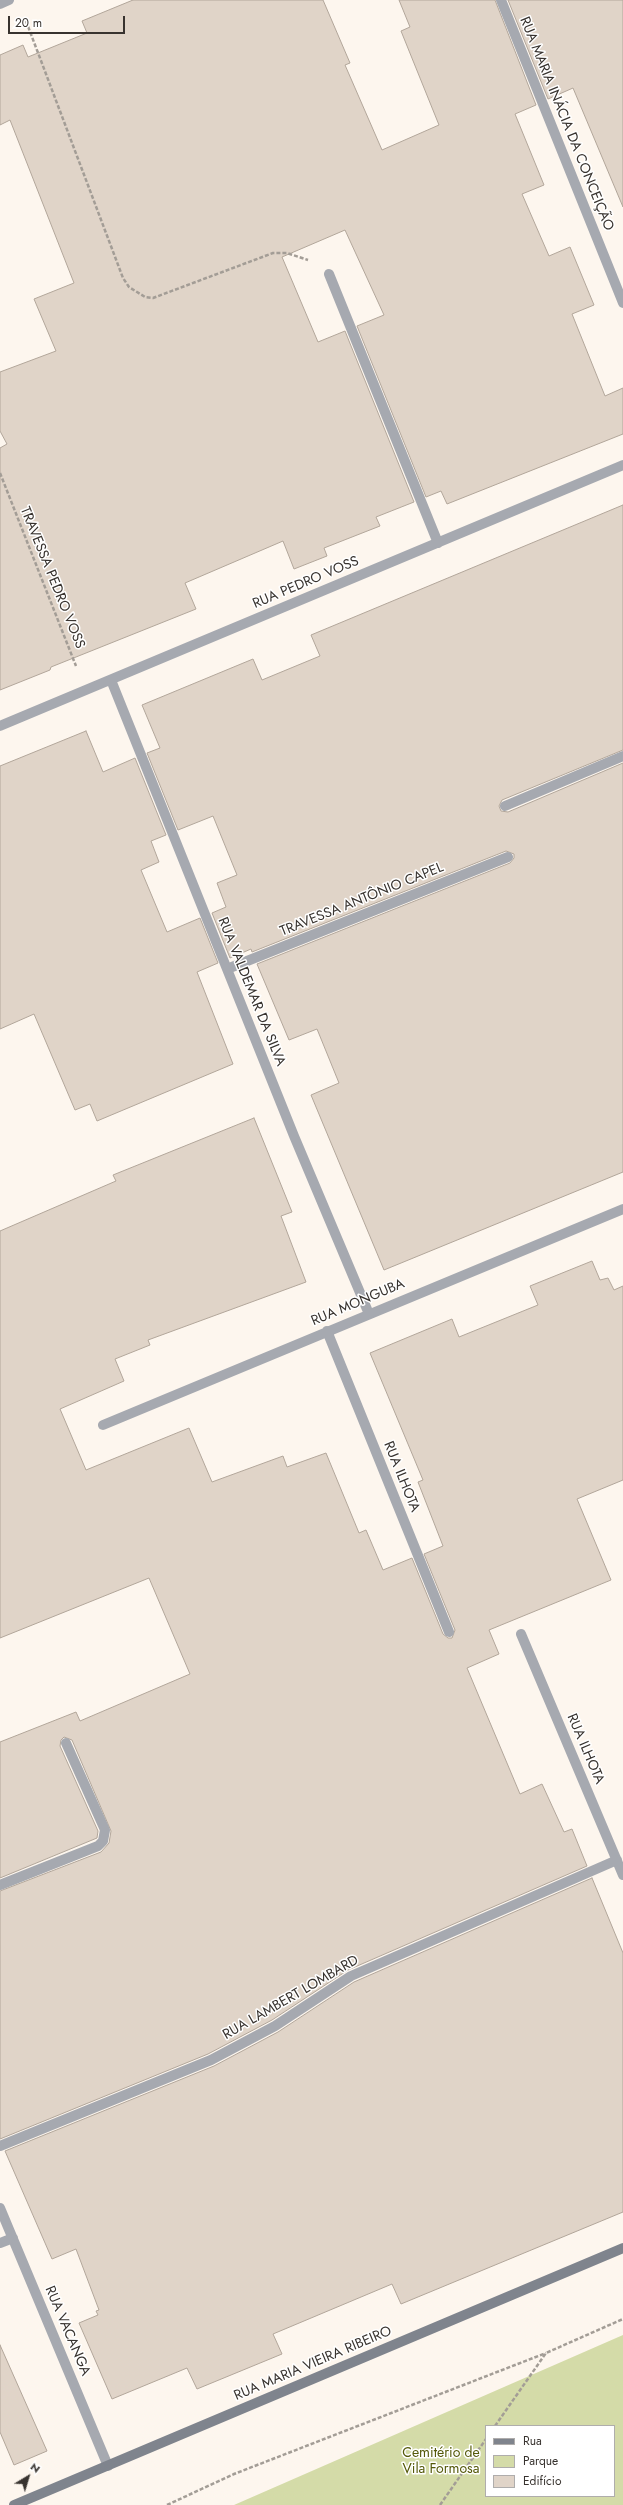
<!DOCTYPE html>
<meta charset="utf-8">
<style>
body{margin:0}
#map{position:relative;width:623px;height:2505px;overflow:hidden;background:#fdf6ee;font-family:Jost,sans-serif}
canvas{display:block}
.legend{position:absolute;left:485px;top:2425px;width:130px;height:72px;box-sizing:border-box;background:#fff;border:1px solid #afadac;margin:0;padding:5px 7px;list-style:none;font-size:12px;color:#38332f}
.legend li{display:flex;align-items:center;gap:8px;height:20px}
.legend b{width:20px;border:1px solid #afadac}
.north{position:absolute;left:8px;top:2457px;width:40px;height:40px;-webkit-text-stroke:3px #fff;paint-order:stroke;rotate:38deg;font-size:11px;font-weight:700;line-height:16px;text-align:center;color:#38332f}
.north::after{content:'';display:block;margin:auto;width:14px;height:18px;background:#38332f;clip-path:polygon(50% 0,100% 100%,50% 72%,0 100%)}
.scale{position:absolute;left:8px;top:16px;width:117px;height:18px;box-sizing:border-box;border:2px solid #38332f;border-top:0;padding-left:5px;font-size:12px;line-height:14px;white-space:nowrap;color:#38332f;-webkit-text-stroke:3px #fff;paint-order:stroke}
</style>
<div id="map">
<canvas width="623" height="2505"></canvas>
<ul class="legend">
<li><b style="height:5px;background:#7f848d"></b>Rua</li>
<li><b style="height:11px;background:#d4dba8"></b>Parque</li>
<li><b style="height:11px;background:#e0d4c8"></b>Edifício</li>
</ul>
<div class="north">N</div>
<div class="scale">20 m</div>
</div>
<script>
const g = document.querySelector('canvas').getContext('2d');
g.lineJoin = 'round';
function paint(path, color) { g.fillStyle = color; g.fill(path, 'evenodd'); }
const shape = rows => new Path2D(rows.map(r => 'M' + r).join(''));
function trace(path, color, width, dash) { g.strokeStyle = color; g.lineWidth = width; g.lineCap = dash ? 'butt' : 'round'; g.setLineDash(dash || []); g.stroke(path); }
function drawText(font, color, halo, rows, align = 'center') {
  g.font = font + ' Jost,sans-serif'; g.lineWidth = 3; g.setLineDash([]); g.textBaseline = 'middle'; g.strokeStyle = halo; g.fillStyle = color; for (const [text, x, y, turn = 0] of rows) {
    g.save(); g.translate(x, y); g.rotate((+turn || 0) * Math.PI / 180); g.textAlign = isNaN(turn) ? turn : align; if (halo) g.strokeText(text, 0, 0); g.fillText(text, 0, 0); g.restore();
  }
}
const green = shape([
 [623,2335,623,2505,234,2505],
 [486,2426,614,2426,614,2496,486,2496]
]);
const building = shape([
 [133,0,323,0,350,63,345,65,382,150,439,125,401,31,410,27,399,0,495,0,536,105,515,114,544,185,522,194,549,256,570,247,594,305,572,314,605,396,623,388,623,434,447,504,441,491,426,497,357,326,384,315,345,230,282,257,318,342,345,331,414,502,376,517,380,526,324,548,327,556,294,569,283,541,185,583,196,609,51,667,50,670,0,690,0,448,7,444,0,431,0,372,56,351,34,299,74,283,10,120,0,125,0,55,23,45,28,57,87,33,82,21,133,0],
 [508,0,623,0,623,207,573,88,548,99,508,0],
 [623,505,623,750,502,800,499,806,501,811,508,812,623,763,623,1172,384,1270,311,1095,339,1083,317,1029,289,1040,257,964,510,863,514,858,514,854,506,851,252,952,251,949,230,958,212,913,226,907,217,883,237,875,213,816,178,830,147,753,160,748,142,705,253,659,262,680,320,656,311,635,623,505],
 [86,731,103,772,135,758,166,835,151,841,159,862,141,870,167,932,200,918,218,963,197,972,233,1064,97,1121,90,1104,75,1110,34,1014,0,1029,0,766,86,731],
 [254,1118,292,1212,281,1216,306,1282,148,1340,150,1345,115,1359,124,1381,60,1409,86,1470,189,1428,212,1482,283,1456,287,1467,326,1453,359,1533,366,1530,383,1570,412,1558,443,1634,448,1638,452,1638,455,1630,424,1554,443,1546,418,1482,423,1480,370,1353,452,1319,459,1337,538,1305,530,1286,592,1261,600,1280,608,1278,614,1290,623,1286,623,1480,577,1499,611,1580,489,1630,499,1654,467,1668,520,1794,542,1784,564,1832,572,1829,587,1866,348,1970,272,2020,208,2054,0,2139,0,1891,101,1852,109,1843,111,1831,72,1740,64,1737,61,1740,60,1746,98,1831,97,1838,0,1878,0,1742,76,1712,80,1721,190,1674,149,1578,0,1638,0,1231,116,1181,113,1175,254,1118],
 [592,1878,623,1953,623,2212,401,2304,392,2284,273,2334,282,2354,197,2389,187,2368,112,2399,79,2323,98,2315,96,2311,99,2310,76,2249,52,2259,5,2151,214,2066,278,2032,354,1982,592,1878],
 [0,2345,47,2451,14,2465,0,2432,0,2345]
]);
const path = shape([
 [26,21,123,278,129,287,145,297,153,298,273,253,287,253,308,260],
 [0,473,76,666],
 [495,2426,546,2353,623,2319],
 [167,2505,234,2474,546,2353],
 [440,2505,486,2439]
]);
const street = shape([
 [501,0,623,303],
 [0,4,9,0],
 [329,274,438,543],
 [111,680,294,1136,369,1314],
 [0,726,623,465],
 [505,806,623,756],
 [227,969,508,857],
 [327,1331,449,1632],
 [103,1425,623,1209],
 [521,1634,623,1875],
 [0,1885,98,1846,103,1841,105,1830,66,1743],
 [0,2146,211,2060,275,2026,351,1976,617,1860],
 [0,2208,108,2466],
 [0,2243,13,2238]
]);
const secondary = shape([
 [14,2505,623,2248]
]);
const streetNames = [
 ["RUA MARIA INÁCIA DA CONCEIÇÃO",566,124,68],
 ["TRAVESSA PEDRO VOSS",52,578,68],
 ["RUA PEDRO VOSS",306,583,-23],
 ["TRAVESSA ANTÔNIO CAPEL",362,900,-22],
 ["RUA VALDEMAR DA SILVA",251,992,68],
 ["RUA MONGUBA",358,1303,-23],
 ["RUA ILHOTA",401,1477,68],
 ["RUA ILHOTA",585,1749,67],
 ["RUA LAMBERT LOMBARD",291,1998,-30],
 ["RUA VACANGA",67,2331,67],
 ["RUA MARIA VIEIRA RIBEIRO",313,2364,-23]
];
const parkNames = [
 ["Cemitério de",441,2454],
 ["Vila Formosa",441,2470]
];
paint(green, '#d4dba8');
paint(building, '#e0d4c8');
trace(building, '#b2a69a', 1);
trace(path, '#a39d96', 2.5, [4, 2]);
trace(street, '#a6a9b0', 10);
trace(secondary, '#7f848d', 10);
drawText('14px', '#38332f', '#fff', streetNames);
drawText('14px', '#545909', '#fff', parkNames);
</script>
